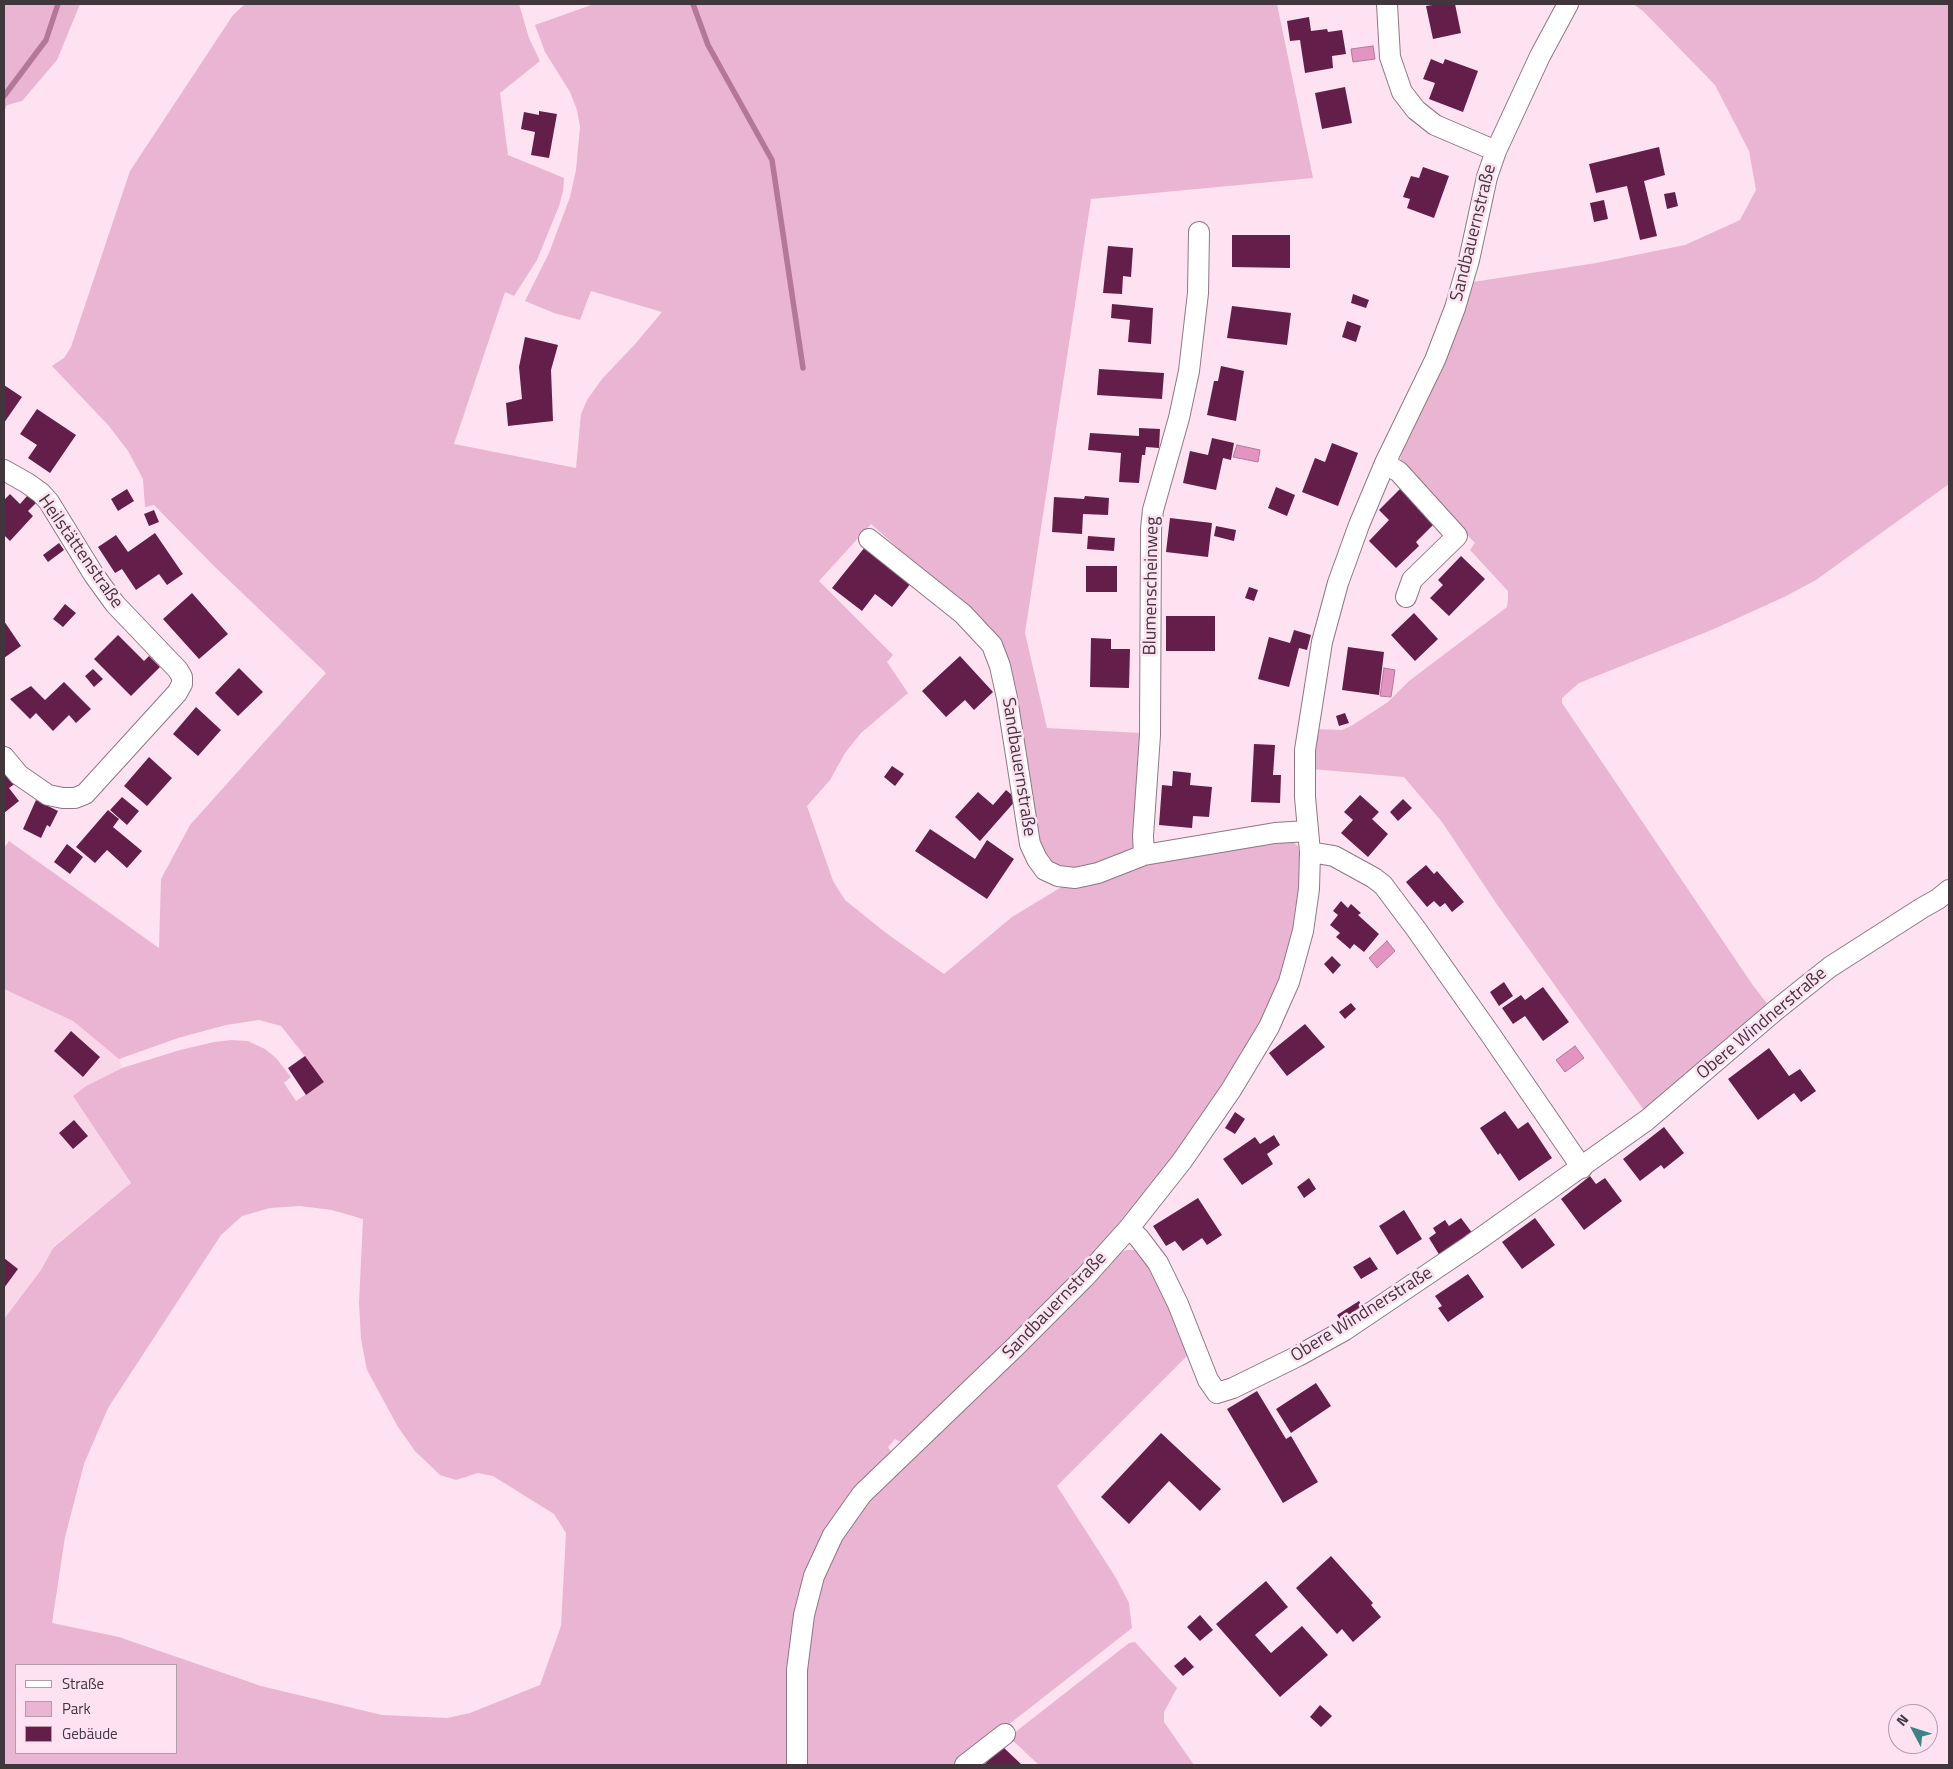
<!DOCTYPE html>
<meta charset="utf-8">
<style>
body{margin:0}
#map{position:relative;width:1953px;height:1769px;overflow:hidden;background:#fee2f1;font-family:"Titillium Web",sans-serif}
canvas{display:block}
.frame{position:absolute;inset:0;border:5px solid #41363c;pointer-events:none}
.legend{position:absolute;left:15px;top:1664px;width:162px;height:90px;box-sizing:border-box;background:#fee2f1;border:1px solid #b29da9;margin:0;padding:6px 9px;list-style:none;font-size:15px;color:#41363c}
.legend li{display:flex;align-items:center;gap:10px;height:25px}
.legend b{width:25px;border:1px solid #b29da9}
.north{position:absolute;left:1888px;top:1704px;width:50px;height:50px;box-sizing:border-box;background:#fee2f1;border:1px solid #b29da9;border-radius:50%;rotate:310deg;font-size:14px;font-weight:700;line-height:20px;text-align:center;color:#41363c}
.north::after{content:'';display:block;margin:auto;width:18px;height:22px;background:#3c8484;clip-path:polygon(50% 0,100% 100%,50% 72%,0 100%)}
</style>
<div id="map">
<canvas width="1953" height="1769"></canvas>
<div class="frame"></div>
<ul class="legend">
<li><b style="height:6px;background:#fff"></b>Straße</li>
<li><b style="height:14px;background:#eab5d2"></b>Park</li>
<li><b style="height:14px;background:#631f4a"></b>Gebäude</li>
</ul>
<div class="north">N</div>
</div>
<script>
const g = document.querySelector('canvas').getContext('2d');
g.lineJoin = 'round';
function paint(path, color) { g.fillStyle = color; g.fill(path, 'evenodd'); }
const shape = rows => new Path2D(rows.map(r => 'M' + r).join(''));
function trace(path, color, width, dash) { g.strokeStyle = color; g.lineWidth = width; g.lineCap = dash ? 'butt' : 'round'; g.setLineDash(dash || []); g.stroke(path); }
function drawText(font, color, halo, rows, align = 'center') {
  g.font = font + ' "Titillium Web",sans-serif'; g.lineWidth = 5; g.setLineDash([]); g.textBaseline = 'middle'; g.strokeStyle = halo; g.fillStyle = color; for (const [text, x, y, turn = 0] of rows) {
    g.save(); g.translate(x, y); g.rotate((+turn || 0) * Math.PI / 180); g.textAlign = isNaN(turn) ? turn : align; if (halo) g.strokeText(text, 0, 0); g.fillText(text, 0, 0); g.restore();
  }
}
const built = shape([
 [4,989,73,1021,119,1059,122,1068,86,1086,73,1096,131,1183,53,1247,41,1270,4,1319]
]);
const green = shape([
 [4,4,80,4,57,60,22,101,7,105,4,111],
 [245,4,519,4,529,38,540,61,500,93,508,155,564,178,563,191,559,206,537,260,514,296,505,292,454,444,576,468,581,414,587,400,602,379,636,343,662,312,591,291,580,320,554,313,525,301,549,253,570,197,576,170,580,127,577,110,570,92,545,52,535,25,594,4,1277,4,1313,178,1091,199,1025,633,1047,728,1141,733,1133,838,1136,840,1134,848,1130,853,1076,871,1053,869,1037,850,1008,675,954,599,899,549,871,524,819,581,893,655,887,662,908,693,861,733,845,753,830,780,807,806,833,881,845,900,886,933,944,974,1012,917,1068,883,1149,860,1222,845,1292,841,1298,846,1301,863,1301,889,1290,956,1266,1014,1216,1099,1122,1225,1060,1291,901,1442,895,1439,888,1447,891,1452,864,1481,820,1542,789,1765,4,1765,4,1319,41,1270,53,1248,131,1183,73,1096,86,1086,122,1068,180,1050,214,1042,231,1040,248,1041,265,1049,276,1058,291,1077,284,1083,296,1101,324,1082,305,1056,281,1026,259,1020,226,1025,178,1038,119,1059,73,1021,4,989,4,848,9,841,159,948,161,879,190,825,326,673,215,567,154,505,145,507,143,479,128,451,109,426,52,366,64,358,71,347,130,171,233,15],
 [300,1206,332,1210,363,1219,359,1303,361,1339,367,1370,398,1427,415,1451,440,1475,456,1480,478,1473,493,1476,554,1514,566,1533,561,1626,540,1685,470,1713,447,1718,382,1715,261,1686,119,1637,52,1623,65,1537,84,1464,108,1408,221,1235,242,1216,270,1208],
 [16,1665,176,1665,176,1753,16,1753],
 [1633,4,1949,4,1949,484,1816,580,1784,597,1714,629,1579,683,1562,698,1562,703,1752,984,1772,1010,1646,1113,1496,903,1442,822,1404,777,1312,769,1315,729,1342,730,1351,726,1388,702,1409,681,1507,607,1508,599,1508,591,1470,550,1475,543,1400,463,1402,447,1451,339,1473,282,1596,263,1685,245,1740,220,1756,190,1749,151,1715,85,1643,11],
 [1126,1250,1134,1250,1143,1253,1151,1260,1189,1354,1057,1486,1116,1578,1129,1603,1132,1628,957,1765,805,1765,804,1720,809,1633,826,1563,854,1515,1115,1257],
 [1135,1642,1177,1688,1164,1712,1164,1722,1194,1765,1039,1765,1009,1737,1129,1643]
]);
const water = shape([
 [1373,46,1375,59,1353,62,1351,49,1373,46],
 [1237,445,1260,450,1258,462,1233,457,1237,445],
 [1384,668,1395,670,1391,697,1380,696,1384,668],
 [1387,941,1395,951,1377,968,1369,958,1387,941],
 [1575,1046,1584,1058,1565,1072,1556,1060,1575,1046]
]);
const stream = shape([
 [693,4,708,45,772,160,803,368],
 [4,96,46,40,58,4]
]);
const building = shape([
 [1439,4,1455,4,1461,33,1433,39,1426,6],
 [1309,17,1311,31,1327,29,1328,32,1342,30,1346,54,1332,56,1333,68,1305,73,1300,40,1290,41,1287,21],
 [1431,59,1443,64,1445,59,1478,71,1463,112,1429,99,1435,83,1423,79],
 [1345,87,1352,123,1322,129,1315,93],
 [539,111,557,114,549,158,531,155,535,132,521,129,524,112,539,115],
 [1659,147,1665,175,1644,181,1657,236,1640,240,1627,186,1596,193,1589,164],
 [1423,167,1449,176,1434,218,1407,208,1410,199,1403,197,1411,176,1419,178],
 [1675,192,1678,206,1667,209,1664,194],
 [1604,200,1608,219,1594,222,1590,203],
 [1232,235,1290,235,1290,268,1232,267],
 [1108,246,1133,248,1131,277,1123,276,1122,294,1103,293],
 [1353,294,1369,300,1366,308,1351,303],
 [1112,304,1153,308,1151,344,1128,342,1130,320,1111,318],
 [1232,306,1291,313,1287,345,1227,338],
 [1347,321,1361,326,1356,342,1342,337],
 [525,337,558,345,551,370,553,421,508,426,506,403,522,399,519,367],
 [1221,366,1244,371,1236,421,1207,415,1214,381,1218,381],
 [1099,369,1164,373,1162,399,1097,395],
 [4,385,22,397,4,423],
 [37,409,76,435,50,473,28,458,37,445,20,434],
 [1139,428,1160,429,1159,448,1146,447,1145,455,1142,455,1139,483,1119,482,1121,453,1088,450,1090,433,1139,436],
 [1212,438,1234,443,1231,460,1223,458,1216,490,1183,483,1190,451,1208,455],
 [1332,443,1358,453,1338,506,1302,492,1315,458,1325,462],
 [1276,487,1295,495,1287,516,1268,508],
 [1401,488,1435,523,1416,542,1419,546,1396,568,1369,541,1389,520,1379,510],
 [127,489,134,501,118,511,111,499],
 [10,494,20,504,28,495,36,503,28,511,33,516,10,541,4,535,4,500],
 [1085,496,1109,498,1108,515,1083,514,1082,534,1052,532,1054,497,1084,499],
 [154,510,159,522,149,526,144,514],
 [1170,518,1212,523,1208,557,1166,552],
 [1216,526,1236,530,1234,541,1214,536],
 [155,533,183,574,167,585,159,574,136,590,122,569,115,573,98,547,116,535,128,552],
 [1088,536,1115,538,1114,551,1087,549],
 [59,543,64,550,48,562,43,555],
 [865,547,911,583,892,607,875,594,862,611,832,588],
 [1461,556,1485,579,1449,616,1430,598,1443,585,1438,580],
 [1086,566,1117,566,1117,592,1086,592],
 [1249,587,1258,590,1254,601,1245,598],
 [192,593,228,634,199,659,163,619],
 [65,604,76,613,63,627,53,619],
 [1414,613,1438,639,1415,661,1391,635],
 [1166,616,1215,616,1215,651,1166,651],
 [4,621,21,646,4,658],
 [1294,630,1311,635,1307,650,1299,648,1289,687,1258,679,1269,637,1290,643],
 [118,635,144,661,149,656,160,667,131,696,94,659],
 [1091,638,1111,639,1111,649,1130,649,1129,688,1090,687],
 [1348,647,1384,652,1379,695,1342,690],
 [960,656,993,692,974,710,965,700,946,717,922,691],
 [239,668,263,692,238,716,215,693],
 [93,669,103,679,94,687,85,676],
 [64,682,91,709,76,723,69,715,53,731,36,713,30,719,10,699,31,686,45,700],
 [196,707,221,730,198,756,173,734],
 [1345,713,1349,723,1339,726,1336,716],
 [1254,744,1275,745,1273,775,1281,775,1280,803,1251,802],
 [149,757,172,778,147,806,124,786],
 [892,766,904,774,895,786,884,777],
 [4,769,17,782,9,788,19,801,4,813],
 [1173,771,1191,773,1190,785,1212,787,1209,817,1193,816,1192,828,1159,825,1162,785,1172,786],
 [1006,790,1017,799,980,841,955,817,978,792,993,805],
 [1360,795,1379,812,1372,819,1388,834,1368,857,1341,833,1353,820,1344,812],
 [122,797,139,811,127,825,110,810],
 [1403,799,1412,808,1398,821,1390,812],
 [36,800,58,811,50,827,47,825,41,838,23,829],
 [108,810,119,819,113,827,142,851,127,868,107,850,95,863,76,847],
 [930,829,975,859,987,840,1014,859,987,899,915,851],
 [67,844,83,857,70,874,54,862],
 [1426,865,1434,874,1437,871,1464,902,1452,912,1445,903,1440,907,1434,901,1427,907,1406,882],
 [1341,901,1348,908,1351,904,1361,913,1358,915,1379,934,1364,952,1354,944,1350,949,1336,937,1340,933,1330,925,1338,915,1333,911],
 [1332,956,1341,965,1333,974,1324,964],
 [1504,982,1513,996,1499,1006,1490,992],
 [1543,987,1569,1022,1543,1041,1525,1016,1513,1024,1502,1008,1521,995,1525,1000],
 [1351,1003,1356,1009,1345,1019,1339,1012],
 [1305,1024,1325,1047,1287,1076,1269,1053],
 [71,1031,100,1057,83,1077,54,1051],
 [1769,1048,1789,1076,1800,1069,1816,1091,1801,1102,1794,1093,1758,1120,1728,1079],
 [305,1056,324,1082,306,1095,288,1068],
 [1505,1111,1518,1129,1528,1122,1552,1158,1519,1181,1500,1153,1498,1155,1480,1128],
 [1235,1112,1245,1119,1235,1134,1225,1128],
 [74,1120,88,1136,73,1149,59,1133],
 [1664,1127,1684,1153,1664,1169,1661,1165,1640,1181,1623,1159],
 [1274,1135,1280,1145,1267,1154,1273,1164,1242,1185,1223,1159,1255,1137,1260,1144],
 [1590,1176,1596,1184,1605,1178,1622,1201,1584,1230,1561,1199],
 [1309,1178,1316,1189,1304,1198,1297,1187],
 [1198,1198,1222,1235,1207,1245,1202,1238,1183,1251,1175,1241,1166,1246,1153,1226],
 [1404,1210,1422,1239,1397,1255,1379,1226],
 [1461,1218,1473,1234,1440,1256,1429,1238,1436,1233,1433,1228,1445,1220,1449,1226],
 [1535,1218,1555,1245,1522,1269,1502,1242],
 [1370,1257,1378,1269,1361,1279,1353,1267],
 [4,1258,18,1269,4,1288],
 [1468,1274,1484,1297,1448,1322,1438,1308,1442,1306,1435,1296],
 [1359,1301,1363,1307,1341,1321,1337,1315],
 [1316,1383,1331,1406,1291,1433,1276,1409],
 [1257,1391,1286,1439,1291,1436,1318,1482,1283,1503,1227,1409],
 [1161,1433,1221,1489,1200,1511,1169,1481,1129,1524,1101,1497],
 [1331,1556,1373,1603,1371,1605,1381,1617,1353,1642,1342,1629,1337,1634,1296,1588],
 [1266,1581,1288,1607,1255,1635,1271,1653,1302,1626,1328,1655,1280,1697,1216,1624],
 [1200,1615,1213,1630,1200,1641,1187,1627],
 [1185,1657,1194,1667,1183,1676,1174,1666],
 [1320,1705,1332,1716,1321,1727,1310,1717],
 [1002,1746,1022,1765,984,1765]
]);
const minor = shape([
 [1387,4,1390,57,1402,92,1416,110,1435,125,1496,151],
 [1385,463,1399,472,1457,536,1412,580,1406,597],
 [4,470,27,483,41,493,49,502,94,575,115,604,178,670,182,677,182,684,177,693,85,794,75,798,63,798,48,795,19,775,4,757],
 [869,539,963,614,992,645,1000,666,1007,698,1030,844,1037,859,1045,870,1058,876,1075,878,1098,873,1144,855,1275,833,1308,831],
 [1310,852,1334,856,1374,878,1383,885,1416,929,1490,1034,1582,1168],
 [1144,855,1143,836,1150,735,1151,529,1153,510,1179,418,1189,371,1198,293,1199,232],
 [1129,1228,1139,1238,1158,1263,1178,1304,1208,1380,1217,1393,1233,1388,1298,1356,1345,1330,1471,1245,1647,1120,1776,1010,1830,967,1922,908,1938,899,1949,890],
 [797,1765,797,1670,804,1615,814,1576,833,1535,862,1494,1015,1347,1085,1277,1129,1228,1182,1161,1231,1090,1269,1027,1289,982,1303,931,1309,889,1310,852,1305,797,1305,750,1322,642,1338,583,1359,525,1385,463,1435,360,1455,308,1469,260,1487,177,1496,151,1540,56,1568,4],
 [965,1765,1005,1734]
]);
const streetNames = [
 ["Sandbauernstraße",1474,233,-76],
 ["Heilstättenstraße",80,552,55],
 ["Blumenscheinweg",1152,586,-89],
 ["Sandbauernstraße",1018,767,81],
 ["Obere Windnerstraße",1762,1024,-40],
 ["Sandbauernstraße",1055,1306,-46],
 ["Obere Windnerstraße",1362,1315,-32]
];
paint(built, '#fad6e9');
paint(green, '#eab5d2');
paint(water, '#e494c1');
trace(water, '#b37899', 1);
trace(stream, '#b37899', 5.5);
paint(building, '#631f4a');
trace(minor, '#907784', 22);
trace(minor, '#fff', 20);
drawText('18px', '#41363c', '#fee2f1', streetNames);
</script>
